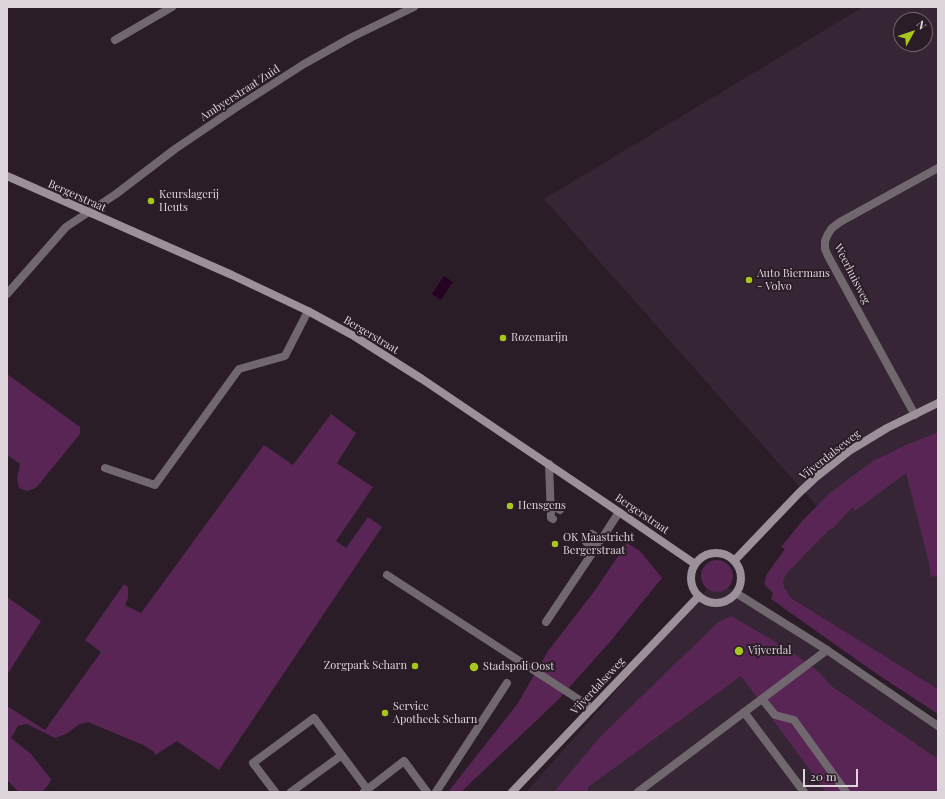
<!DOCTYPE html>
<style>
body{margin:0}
#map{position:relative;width:945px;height:799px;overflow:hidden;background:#2a1d28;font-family:"Playfair Display",serif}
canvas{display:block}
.frame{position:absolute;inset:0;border:8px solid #ddd4dc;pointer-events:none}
.north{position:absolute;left:893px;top:12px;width:40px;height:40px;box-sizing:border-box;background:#2a1d28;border:1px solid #726670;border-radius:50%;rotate:50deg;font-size:11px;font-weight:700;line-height:16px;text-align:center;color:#ddd4dc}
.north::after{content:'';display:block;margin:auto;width:14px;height:18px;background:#a8c71d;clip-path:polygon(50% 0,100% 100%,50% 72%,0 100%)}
.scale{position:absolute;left:803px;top:769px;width:55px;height:18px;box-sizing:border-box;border:2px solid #ddd4dc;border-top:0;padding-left:5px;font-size:12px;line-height:14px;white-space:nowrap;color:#ddd4dc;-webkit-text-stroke:3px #2a1d28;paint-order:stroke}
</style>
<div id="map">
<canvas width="945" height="799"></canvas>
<div class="frame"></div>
<div class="north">N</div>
<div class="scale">20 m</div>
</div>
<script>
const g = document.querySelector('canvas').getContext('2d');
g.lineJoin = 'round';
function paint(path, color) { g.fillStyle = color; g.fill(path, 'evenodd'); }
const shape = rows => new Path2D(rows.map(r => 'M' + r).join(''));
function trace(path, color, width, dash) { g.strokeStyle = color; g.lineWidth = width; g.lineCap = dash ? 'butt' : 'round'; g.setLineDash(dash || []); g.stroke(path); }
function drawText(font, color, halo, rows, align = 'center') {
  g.font = font + ' "Playfair Display",serif'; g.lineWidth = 4; g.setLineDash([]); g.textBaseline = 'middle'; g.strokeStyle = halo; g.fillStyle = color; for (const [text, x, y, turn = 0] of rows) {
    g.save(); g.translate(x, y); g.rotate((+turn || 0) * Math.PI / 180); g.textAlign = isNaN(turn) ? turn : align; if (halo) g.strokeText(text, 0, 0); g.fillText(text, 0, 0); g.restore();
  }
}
const built = shape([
 [863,7,938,7,938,689,791,598,771,576,822,512,544,199],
 [901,20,925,20,925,44,901,44],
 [716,579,938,723,938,792,526,792]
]);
const green = shape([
 [7,374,80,427,80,434,36,488,27,491,19,488,17,479,20,464,7,455],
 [331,414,356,433,337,463,373,487,336,541,346,548,368,517,382,527,219,770,177,741,154,756,155,754,153,751,143,745,88,722,80,724,66,734,55,738,27,724,18,726,11,738,31,754,51,779,49,784,42,792,19,792,7,780,7,706,45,730,101,652,85,640,124,584,128,587,128,598,125,605,141,613,264,445,293,465],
 [938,432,938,576,931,577,929,563,906,473,855,511,853,507,831,530,830,529,788,572,783,580,784,587,791,598,938,689,938,714,874,672,771,599,773,593,764,584,767,574,785,549,781,547,803,520,831,492,873,461,906,445],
 [627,543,640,551,662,578,609,643,558,700,461,792,448,792,518,703,548,651,593,593],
 '701 576a16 16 0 1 1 32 0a16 16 0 1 1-32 0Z',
 [7,597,41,621,7,675],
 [731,616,788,649,819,672,830,685,938,759,938,792,826,792,741,676,588,787,588,792,554,792,600,737,717,623]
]);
const water = shape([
 [444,276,453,282,441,300,432,294]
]);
const lane = shape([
 [549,464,551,518,553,519],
 [105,468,155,485,239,369,285,356,308,311],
 [550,504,560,510],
 [592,534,601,540,619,512],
 [586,542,595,549,597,545],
 [387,575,592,708],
 [546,622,595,549],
 [762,699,775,715,794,720,846,792],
 [744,712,804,792],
 [275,792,253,763,314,718,367,789],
 [291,792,342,755],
 [364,792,404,761,427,792],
 [436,792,507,683],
 [638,792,827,650]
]);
const street = shape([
 [115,40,172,7],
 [7,294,66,227,116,194,175,149,237,107,304,64,352,37,414,7],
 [915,415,828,256,825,249,825,241,828,234,832,228,840,222,938,168],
 [736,593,827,650,938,726]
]);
const secondary = shape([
 [7,176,232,275,308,311,354,336,422,379,619,512,695,564],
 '691 578a25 25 0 1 1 50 0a25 25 0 1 1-50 0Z',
 [734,561,799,493,816,477,849,451,887,428,938,403],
 [512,792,699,596]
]);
const markers = [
 [151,201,4,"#a8c71d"],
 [749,280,4,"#a8c71d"],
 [503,338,4,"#a8c71d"],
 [510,506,4,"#a8c71d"],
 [555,544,4,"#a8c71d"],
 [739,651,5,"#a8c71d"],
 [415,666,4,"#a8c71d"],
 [474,667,5,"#a8c71d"],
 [385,713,4,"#a8c71d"]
];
const streetNames = [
 ["Ambyerstraat Zuid",240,93,-33],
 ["Bergerstraat",77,196,24],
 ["Weerhuisweg",852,274,63],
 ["Bergerstraat",371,335,31],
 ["Vijverdalseweg",830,455,-38],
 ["Bergerstraat",642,514,34],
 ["Vijverdalseweg",598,686,-47]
];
const poiNames = [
 ["Keurslagerij",159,195],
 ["Heuts",159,208],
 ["Auto Biermans",757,274],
 ["- Volvo",757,287],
 ["Rozemarijn",511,338],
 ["Hensgens",518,506],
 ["OK Maastricht",563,538],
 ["Bergerstraat",563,551],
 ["Vijverdal",748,651],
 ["Zorgpark Scharn",407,666,"right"],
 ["Stadspoli Oost",483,667],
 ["Service",393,707],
 ["Apotheek Scharn",393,720]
];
paint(built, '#362534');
paint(green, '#592554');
paint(water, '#250423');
trace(lane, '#70686e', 8);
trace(street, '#70686e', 8);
trace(secondary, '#9c909a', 8);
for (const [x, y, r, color] of markers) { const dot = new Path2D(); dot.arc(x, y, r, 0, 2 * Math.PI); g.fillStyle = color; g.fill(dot); trace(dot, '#2a1d28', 1.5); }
drawText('11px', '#ddd4dc', '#2a1d28', streetNames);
drawText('11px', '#ddd4dc', '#2a1d28', poiNames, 'left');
</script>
